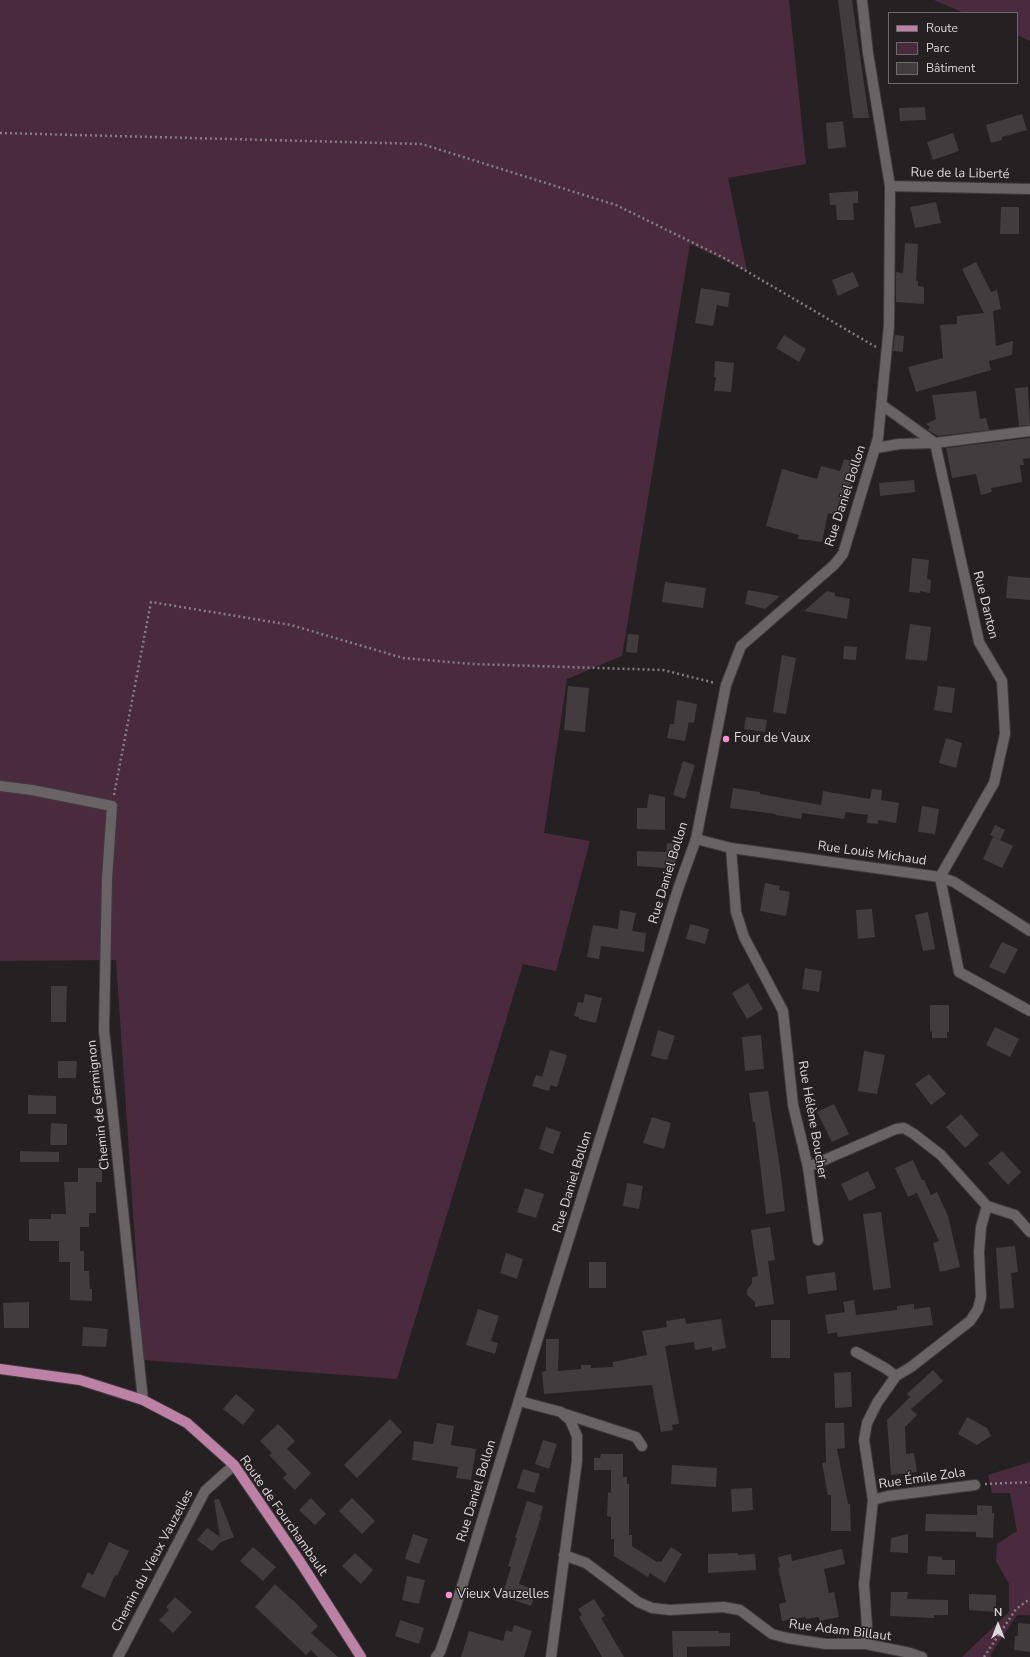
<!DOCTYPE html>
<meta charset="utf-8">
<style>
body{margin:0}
#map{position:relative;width:1030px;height:1657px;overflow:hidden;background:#252022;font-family:"Nunito Sans",sans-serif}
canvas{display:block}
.legend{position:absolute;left:888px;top:12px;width:130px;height:72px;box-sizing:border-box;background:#252022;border:1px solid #6e6a6c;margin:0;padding:5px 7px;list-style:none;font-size:12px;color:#dcd9da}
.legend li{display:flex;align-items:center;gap:8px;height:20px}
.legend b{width:20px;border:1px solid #6e6a6c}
.north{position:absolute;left:978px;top:1605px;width:40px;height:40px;-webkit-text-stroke:3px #252022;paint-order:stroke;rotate:0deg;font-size:11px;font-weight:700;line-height:16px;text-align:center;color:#dcd9da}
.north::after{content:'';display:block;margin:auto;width:14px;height:18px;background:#dcd9da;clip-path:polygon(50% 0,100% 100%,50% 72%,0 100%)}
</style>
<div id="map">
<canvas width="1030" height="1657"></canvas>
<ul class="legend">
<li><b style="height:5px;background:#bd81a6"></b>Route</li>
<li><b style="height:11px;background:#4a2b3e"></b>Parc</li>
<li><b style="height:11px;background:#423c3f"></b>Bâtiment</li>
</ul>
<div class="north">N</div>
</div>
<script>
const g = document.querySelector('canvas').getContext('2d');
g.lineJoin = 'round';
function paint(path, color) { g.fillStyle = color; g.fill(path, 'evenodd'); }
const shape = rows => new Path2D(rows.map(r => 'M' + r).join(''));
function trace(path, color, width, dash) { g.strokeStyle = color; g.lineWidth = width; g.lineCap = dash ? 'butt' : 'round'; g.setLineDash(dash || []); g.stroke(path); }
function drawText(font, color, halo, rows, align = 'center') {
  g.font = font + ' "Nunito Sans",sans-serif'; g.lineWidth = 3; g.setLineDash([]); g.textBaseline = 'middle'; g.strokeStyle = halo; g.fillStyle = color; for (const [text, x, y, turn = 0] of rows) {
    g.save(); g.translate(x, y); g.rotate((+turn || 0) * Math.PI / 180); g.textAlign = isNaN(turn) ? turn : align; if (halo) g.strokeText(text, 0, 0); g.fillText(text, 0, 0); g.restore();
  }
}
const green = shape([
 [0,0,789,0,806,164,728,178,747,271,690,244,622,656,567,679,544,833,590,841,556,971,523,964,397,1379,143,1360,116,960,0,961],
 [934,0,1030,0,1030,41,1017,35,1017,13,964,13],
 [1030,1462,1030,1615,1017,1615,991,1654,991,1657,962,1657,1009,1612,1009,1584,996,1561,997,1544,1017,1531,1010,1493,992,1493,988,1475]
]);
const building = shape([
 [838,0,852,0,869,118,853,118],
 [925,107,926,120,900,121,899,108],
 [1022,114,1027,130,1002,137,1002,140,991,143,986,125],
 [843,121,846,147,828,149,826,123],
 [953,133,959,151,933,160,927,142],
 [858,191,858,203,853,203,854,220,837,220,836,205,830,205,829,193],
 [936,202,941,223,915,228,910,207],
 [1001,207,1019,207,1019,234,1000,234],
 [905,243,918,244,916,281,918,281,918,286,924,287,924,304,896,302,896,272,903,273],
 [976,262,991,292,997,290,1001,309,993,311,996,346,1013,341,1012,355,989,361,991,370,916,392,908,367,943,358,940,325,957,324,957,316,984,313,962,269],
 [853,272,859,286,838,296,832,280],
 [701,288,730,293,728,307,717,305,713,326,695,323],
 [784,335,806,349,799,362,776,348],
 [895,335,904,336,903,352,893,351],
 [715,361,734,363,731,392,714,391,716,377,714,377],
 [1028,387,1030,425,1019,426,1015,388],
 [976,391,980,419,986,418,989,430,938,436,928,430,930,427,926,424,936,419,932,395],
 [1030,438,1030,458,1023,459,1024,465,1020,465,1022,482,991,488,992,492,981,495,976,474,952,478,946,448],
 [844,459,858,463,840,516,828,513,822,542,798,539,799,535,766,526,782,469,817,479,821,466,840,471],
 [914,480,915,492,880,496,879,483],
 [912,558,929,560,927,579,931,580,930,593,920,591,920,593,909,592],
 [1008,576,1030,578,1030,600,1006,598],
 [665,582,706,588,703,608,662,602],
 [748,590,780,596,765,609,745,604],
 [827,591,835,593,835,596,850,599,847,619,804,611],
 [910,624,931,627,927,661,905,659],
 [628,634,639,635,637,653,626,652],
 [844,646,857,647,856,660,843,659],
 [782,655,796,658,786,714,773,712],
 [568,686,589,688,585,732,564,730],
 [938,686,955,688,952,713,934,710],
 [677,700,697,704,694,723,689,722,685,741,667,738,670,724,674,724],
 [746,717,767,720,765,732,744,729],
 [946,738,962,743,956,768,939,763],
 [683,761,695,765,685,799,673,795],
 [733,788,760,792,760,794,821,805,823,791,870,799,872,789,882,790,881,800,899,803,896,823,878,820,878,824,867,823,868,815,846,812,844,819,802,813,801,819,775,815,776,814,730,808],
 [649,794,665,797,665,830,637,829,637,808,647,808],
 [922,806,939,809,935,834,918,832],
 [995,825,1005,830,1000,840,990,835],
 [993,837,1013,846,1002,868,983,859],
 [667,843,681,844,669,883,664,882,665,868,637,866,637,851,666,852],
 [765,883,780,886,779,890,790,892,786,916,760,911],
 [872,909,875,937,858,939,856,910],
 [620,910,636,913,632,931,646,933,644,952,601,946,599,959,587,957,593,925,618,929],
 [928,912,935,949,923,951,915,915],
 [690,924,709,929,705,944,686,939],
 [1002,942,1018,949,1005,974,989,967],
 [805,968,822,971,819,992,802,989],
 [748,983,763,1009,747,1019,732,993],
 [51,986,67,986,66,1022,51,1022],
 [585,994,602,998,596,1023,579,1019,579,1017,574,1016,578,1002,583,1003],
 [930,1005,949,1005,949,1032,947,1032,947,1038,932,1038,932,1031,930,1032],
 [995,1027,1019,1039,1010,1057,986,1045],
 [658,1030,675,1036,667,1060,651,1056],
 [761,1035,764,1069,745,1071,742,1037],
 [550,1050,567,1055,557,1087,551,1085,549,1091,532,1086,536,1075,542,1077],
 [864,1051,885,1055,877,1094,858,1091],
 [58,1061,77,1061,76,1078,58,1078],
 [929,1074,946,1094,931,1105,915,1084],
 [768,1091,780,1168,785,1211,766,1214,755,1122,753,1122,749,1093],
 [28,1095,56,1096,56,1114,28,1114],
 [834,1104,849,1134,832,1142,817,1112],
 [961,1114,979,1135,965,1148,946,1127],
 [652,1117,671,1123,664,1149,643,1143],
 [51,1123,67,1124,67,1145,50,1145],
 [546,1127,561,1132,553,1154,539,1149],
 [20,1151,59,1152,59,1162,20,1162],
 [1002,1151,1021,1172,1008,1185,988,1163],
 [913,1160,922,1180,924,1180,931,1195,937,1192,948,1216,960,1267,940,1272,933,1243,939,1241,917,1193,908,1197,895,1168],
 [78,1168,102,1168,102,1182,96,1182,96,1213,89,1213,89,1227,80,1227,80,1251,84,1251,84,1271,89,1271,90,1289,92,1289,92,1301,70,1300,70,1262,59,1262,59,1241,29,1241,29,1219,51,1219,51,1214,66,1214,64,1182,78,1182],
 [868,1171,876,1188,849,1201,841,1184],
 [627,1183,643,1186,639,1209,623,1206],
 [525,1188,544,1194,536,1218,517,1212],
 [881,1212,891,1288,873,1290,863,1214],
 [770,1227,775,1260,768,1261,774,1304,755,1307,755,1302,747,1295,747,1290,752,1283,752,1277,758,1276,751,1230],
 [1015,1246,1018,1272,1011,1273,1014,1308,1000,1309,996,1248],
 [506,1253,523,1259,517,1279,500,1273],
 [589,1262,606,1262,606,1288,589,1288],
 [835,1272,837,1290,808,1294,806,1276],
 [854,1300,856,1315,897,1310,897,1306,914,1304,914,1309,930,1307,933,1325,838,1337,837,1332,828,1334,825,1315,845,1312,843,1302],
 [29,1302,29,1328,4,1328,3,1303],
 [478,1309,499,1316,491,1341,498,1343,495,1354,466,1345],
 [685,1318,686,1324,721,1319,726,1348,712,1351,712,1347,695,1350,694,1342,665,1346,679,1424,672,1425,673,1430,661,1432,652,1385,544,1394,542,1372,546,1371,546,1339,559,1339,558,1371,581,1369,581,1365,591,1365,591,1368,613,1367,613,1362,647,1355,642,1331,667,1327,666,1321],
 [771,1320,790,1320,790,1358,771,1358],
 [83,1327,108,1329,106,1347,82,1346],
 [933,1370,943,1381,911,1409,917,1415,905,1427,906,1454,914,1453,917,1472,891,1475,887,1420,910,1397,907,1394],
 [851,1372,852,1407,835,1408,834,1373],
 [236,1394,255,1410,243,1425,223,1409],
 [967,1417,987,1428,991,1436,977,1445,958,1434],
 [390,1419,402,1432,357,1478,344,1465],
 [437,1423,454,1426,451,1445,476,1449,471,1480,456,1478,458,1467,412,1460,414,1441,433,1444],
 [825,1423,844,1423,845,1448,837,1449,848,1504,850,1504,851,1531,831,1531,831,1495,828,1495,822,1463,826,1462],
 [278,1424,295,1441,287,1449,311,1473,295,1490,283,1478,287,1474,269,1455,272,1453,260,1441],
 [543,1440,557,1444,549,1469,535,1464],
 [601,1454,623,1454,623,1477,627,1477,627,1484,629,1484,629,1535,632,1535,632,1546,657,1562,658,1561,661,1562,671,1547,682,1554,665,1583,650,1573,648,1577,614,1556,614,1539,611,1539,611,1517,607,1516,608,1492,611,1493,611,1470,594,1470,594,1458,600,1458],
 [672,1465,717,1468,716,1487,671,1484],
 [523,1469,540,1474,534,1493,517,1488],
 [752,1488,753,1510,732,1512,731,1489],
 [311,1498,326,1514,315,1525,299,1510],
 [352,1498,375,1521,362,1534,339,1511],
 [219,1499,234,1537,221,1542,212,1551,197,1540,207,1528,220,1537,214,1500],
 [527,1501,543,1506,540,1517,541,1517,519,1584,536,1590,531,1606,502,1596,511,1567,508,1566,517,1538,515,1538],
 [977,1505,992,1506,992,1513,994,1513,993,1538,976,1537,976,1532,925,1531,926,1514,977,1515],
 [413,1534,428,1539,419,1564,405,1559],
 [908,1534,908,1553,890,1552,891,1538],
 [109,1542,129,1551,117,1576,115,1575,105,1598,81,1587,88,1572,93,1575],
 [253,1547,276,1567,263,1581,240,1561],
 [842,1549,845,1564,824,1569,829,1593,834,1592,839,1617,820,1621,819,1617,806,1619,805,1617,782,1621,779,1604,786,1602,778,1568,780,1567,778,1557,791,1554,792,1561],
 [355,1553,373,1570,361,1584,342,1566],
 [738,1553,738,1555,755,1554,756,1570,708,1573,708,1554],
 [928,1556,942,1557,942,1560,955,1560,955,1575,927,1574],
 [407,1576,425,1580,419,1604,402,1600],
 [275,1584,292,1600,293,1600,318,1626,311,1633,338,1657,318,1657,311,1650,306,1655,255,1607],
 [891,1592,908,1592,907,1599,948,1600,948,1615,934,1615,934,1618,890,1616],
 [969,1594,996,1595,996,1612,969,1610],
 [175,1597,192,1612,173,1633,159,1620,169,1610,166,1607],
 [594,1599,605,1616,601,1618,624,1657,602,1657,579,1617,582,1615,578,1609],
 [400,1620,424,1628,419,1644,395,1636],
 [1018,1623,1030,1624,1030,1652,1014,1650,1015,1636,1018,1636],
 [514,1625,532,1631,524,1657,461,1657,469,1631,503,1641,506,1630,512,1632],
 [672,1631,719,1631,719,1633,730,1633,730,1646,687,1647,687,1657,673,1657]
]);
const path = shape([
 [0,133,422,144,616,205,724,258,876,347],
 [114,795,151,602,291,625,403,658,472,664,663,670,715,683],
 [985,1484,1030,1482],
 [984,1657,1016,1609,1030,1599]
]);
const minor = shape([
 [890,186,1030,189],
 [882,405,935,443],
 [935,443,979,642,1002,681,1005,734,994,783,940,877,959,972,1030,1011],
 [876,448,899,444,935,443,1030,431],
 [0,786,32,790,112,806,107,879,104,1030,143,1400],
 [696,839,731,848,940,877,954,882,1030,931],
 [731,848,736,912,744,937,783,1011,793,1105,808,1167,818,1240],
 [808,1167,896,1129,904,1128,914,1134,941,1155,987,1206,1015,1215,1030,1232],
 [856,1352,885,1368,896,1376],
 [519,1401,561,1412,570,1420,577,1436,577,1461,551,1657],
 [565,1414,636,1437,642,1446],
 [975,1485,888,1496,873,1500,864,1440,867,1423,877,1403,896,1376,911,1367,970,1321,978,1309,981,1297,979,1252,981,1227,987,1206],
 [564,1555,586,1563,638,1602,652,1608,670,1610,723,1607,740,1610,772,1634,787,1638,826,1644,866,1644,910,1653,922,1657],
 [866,1644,867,1627,864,1584,873,1500],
 [118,1657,205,1491,234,1465],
 [436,1657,440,1652,454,1612,545,1315,678,889,696,839,726,685,741,646,834,565,843,554,878,438,889,326,890,186,868,53,862,0]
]);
const major = shape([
 [0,1369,80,1380,143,1400,187,1423,234,1465,299,1560,361,1657]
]);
const markers = [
 [726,739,4,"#f690cf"],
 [449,1595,4,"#f690cf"]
];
const streetNames = [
 ["Rue de la Liberté",960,174,1],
 ["Rue Daniel Bollon",846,496,-72],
 ["Rue Danton",985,605,76],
 ["Rue Louis Michaud",872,854,8],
 ["Rue Daniel Bollon",669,873,-73],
 ["Chemin de Germignon",99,1105,-96],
 ["Rue Hélène Boucher",812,1120,80],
 ["Rue Daniel Bollon",573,1182,-73],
 ["Rue Émile Zola",922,1479,-8],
 ["Rue Daniel Bollon",477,1491,-73],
 ["Route de Fourchambault",283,1516,55],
 ["Chemin du Vieux Vauzelles",153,1561,-62],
 ["Rue Adam Billaut",840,1631,7]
];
const poiNames = [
 ["Four de Vaux",734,739],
 ["Vieux Vauzelles",457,1595]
];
paint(green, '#4a2b3e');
paint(building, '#423c3f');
trace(minor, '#3f3b3d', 12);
trace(major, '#3f3b3d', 12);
trace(path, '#837f80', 2.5, [2, 3]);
trace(minor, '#696366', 10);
trace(major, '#bd81a6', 10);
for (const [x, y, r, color] of markers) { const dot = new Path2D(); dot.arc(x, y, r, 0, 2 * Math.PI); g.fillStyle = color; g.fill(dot); trace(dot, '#252022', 1.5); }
drawText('13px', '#dcd9da', '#252022', streetNames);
drawText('13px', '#dcd9da', '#252022', poiNames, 'left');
</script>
